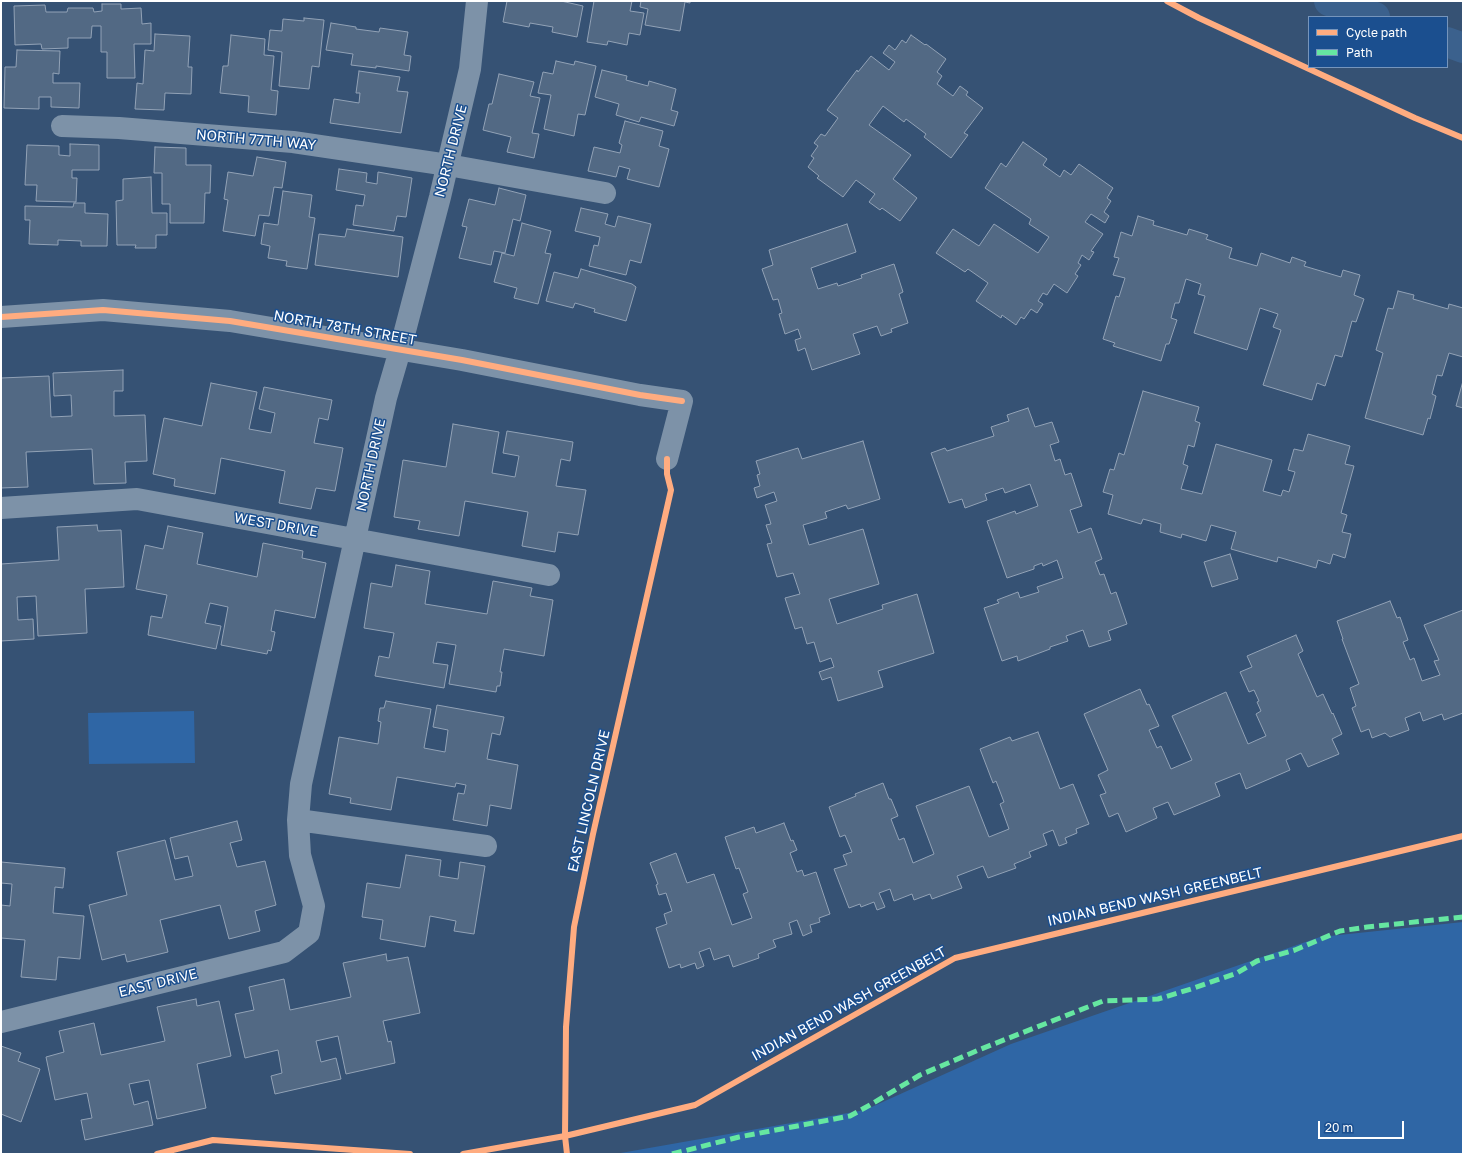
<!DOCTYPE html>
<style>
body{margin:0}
#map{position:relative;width:1464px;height:1155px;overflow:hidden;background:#365274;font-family:"Golos Text",sans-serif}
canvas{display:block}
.frame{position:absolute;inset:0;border:2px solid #fff;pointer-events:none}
.legend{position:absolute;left:1308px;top:16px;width:140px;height:52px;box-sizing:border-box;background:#1b4f8f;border:1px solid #7695bc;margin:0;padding:5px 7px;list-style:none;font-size:12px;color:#fff}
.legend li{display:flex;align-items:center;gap:8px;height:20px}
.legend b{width:20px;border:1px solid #7695bc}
.scale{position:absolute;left:1318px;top:1121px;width:86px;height:18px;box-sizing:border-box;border:2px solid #fff;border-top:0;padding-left:5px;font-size:12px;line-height:14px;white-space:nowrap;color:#fff;-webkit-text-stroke:3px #1b4f8f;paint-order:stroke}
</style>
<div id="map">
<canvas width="1464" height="1155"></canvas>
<div class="frame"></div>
<ul class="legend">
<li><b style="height:5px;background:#ffac80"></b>Cycle path</li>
<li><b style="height:5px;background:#66e7a1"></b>Path</li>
</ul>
<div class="scale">20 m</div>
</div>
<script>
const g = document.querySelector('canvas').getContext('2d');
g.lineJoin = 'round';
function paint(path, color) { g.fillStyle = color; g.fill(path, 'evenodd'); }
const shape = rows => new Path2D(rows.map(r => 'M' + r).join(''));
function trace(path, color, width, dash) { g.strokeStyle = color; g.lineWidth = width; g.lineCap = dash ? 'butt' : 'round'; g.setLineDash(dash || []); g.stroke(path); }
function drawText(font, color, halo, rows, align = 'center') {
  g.font = font + ' "Golos Text",sans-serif'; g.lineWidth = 3; g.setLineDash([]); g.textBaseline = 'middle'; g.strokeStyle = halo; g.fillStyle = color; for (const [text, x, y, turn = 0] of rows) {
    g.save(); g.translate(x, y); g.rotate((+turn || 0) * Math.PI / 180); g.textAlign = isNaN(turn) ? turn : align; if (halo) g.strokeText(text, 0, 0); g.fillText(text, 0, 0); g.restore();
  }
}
const green = shape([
 [194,711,195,763,89,764,88,713],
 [1463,922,1463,1154,615,1154,865,1110,1011,1044,1320,937]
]);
const canal = shape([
 [1329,1,1375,17],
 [1447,42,1463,48]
]);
const building = shape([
 [507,1,561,1,583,6,577,37,552,32,553,27,530,23,529,27,503,22,507,1],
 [594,1,632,1,630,11,644,13,640,35,629,33,627,45,608,41,607,45,587,42,594,1],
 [641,1,690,1,690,3,685,2,680,31,645,25,648,9,640,7,641,1],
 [102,4,121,4,121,9,141,8,142,24,151,23,151,44,134,44,135,78,107,78,107,52,101,52,101,26,92,26,91,38,68,38,68,48,42,49,41,44,15,45,14,6,45,5,46,12,67,12,68,8,93,8,94,12,102,11,102,4],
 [304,18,324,20,319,67,312,66,309,89,279,86,282,52,268,50,270,30,282,31,283,19,304,21,304,18],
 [331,23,356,27,356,29,379,32,380,28,408,32,404,55,411,56,409,71,376,66,376,68,351,65,353,54,326,50,331,23],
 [155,34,190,36,188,67,192,67,191,94,165,93,164,110,135,109,137,83,143,84,145,50,154,51,155,34],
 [231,35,265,39,264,55,274,56,271,90,278,91,276,115,248,112,249,96,220,93,223,66,228,66,231,35],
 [911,35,925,45,926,44,946,59,937,72,942,76,937,84,953,96,960,86,968,92,966,95,983,108,964,133,968,135,951,158,924,137,926,134,906,119,904,122,883,106,869,125,911,155,893,179,917,198,900,221,882,208,880,210,869,202,875,194,856,180,843,197,817,178,819,176,808,167,814,158,811,156,818,146,814,143,821,134,825,136,838,118,827,110,857,70,858,72,871,56,889,70,895,62,883,53,889,45,895,50,902,40,906,43,911,35],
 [17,50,60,51,59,74,53,73,53,83,80,83,79,108,51,107,51,97,39,97,39,109,4,108,5,67,16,67,17,50],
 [556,61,574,65,575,61,596,66,585,115,578,114,574,136,544,129,551,95,538,93,543,72,553,74,556,61],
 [602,70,627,76,626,80,648,86,649,81,676,89,671,110,678,112,674,126,641,117,639,122,616,115,619,104,595,97,602,70],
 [359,71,400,77,397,91,408,92,401,133,330,123,334,99,359,103,360,93,356,93,359,71],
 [499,74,534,82,530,96,540,98,532,133,539,134,534,158,507,152,511,137,483,130,489,104,492,104,499,74],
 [625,121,663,131,659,146,669,149,659,187,627,179,630,169,619,166,616,177,588,171,594,147,620,153,622,145,619,143,625,121],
 [1023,142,1047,159,1043,165,1060,177,1064,170,1071,175,1079,164,1113,188,1107,198,1111,201,1104,212,1109,216,1105,223,1091,214,1085,222,1103,234,1091,251,1094,252,1089,260,1082,255,1078,263,1081,265,1075,274,1078,276,1067,293,1054,284,1047,295,1043,293,1038,301,1043,304,1037,313,1031,309,1024,319,1021,317,1016,325,1002,315,1001,318,976,301,988,283,968,269,965,272,936,253,953,229,979,246,994,224,1038,253,1049,237,1029,224,1031,219,985,188,1001,163,1006,167,1023,142],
 [70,144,99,145,99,170,72,170,72,178,77,178,76,202,36,201,37,185,25,185,27,145,59,146,59,155,70,156,70,144],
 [155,147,186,148,186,165,211,165,210,193,205,193,204,223,170,223,170,204,162,204,162,173,154,173,155,147],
 [257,157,286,162,282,188,274,187,269,216,259,215,255,236,223,231,228,200,224,199,228,172,253,176,257,157],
 [339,169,367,173,366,182,377,184,378,172,412,178,406,217,397,216,394,231,353,225,356,205,363,206,365,195,336,190,339,169],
 [151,177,152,213,167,213,167,235,156,235,156,248,135,248,136,245,117,245,116,201,123,200,123,179,151,177],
 [499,188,526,195,520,221,513,219,505,253,494,251,491,265,459,258,467,227,462,226,469,199,495,205,499,188],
 [283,191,312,195,309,217,315,218,307,269,286,266,287,261,268,258,270,246,261,244,264,223,278,225,283,191],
 [74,203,85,203,85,213,108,214,107,246,81,246,81,241,58,240,58,245,29,244,30,220,25,220,25,206,73,207,74,203],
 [581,208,608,214,605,224,615,227,618,216,651,224,641,263,630,260,626,275,589,266,594,245,598,246,600,237,575,231,581,208],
 [1138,216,1154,221,1153,225,1187,235,1189,229,1208,235,1206,239,1232,248,1229,258,1257,266,1261,253,1290,263,1292,257,1306,262,1304,266,1341,277,1343,270,1360,275,1354,295,1364,299,1356,322,1352,321,1342,357,1335,355,1325,386,1317,383,1312,400,1263,385,1281,330,1273,327,1278,314,1260,308,1247,350,1194,333,1205,296,1198,294,1201,284,1186,279,1179,303,1175,303,1171,318,1177,320,1169,344,1166,344,1161,361,1113,346,1115,343,1103,339,1116,296,1119,297,1125,278,1113,275,1119,258,1114,257,1121,232,1132,236,1138,216],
 [522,223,551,231,545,253,551,254,538,304,514,298,517,288,494,282,502,253,514,256,522,223],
 [847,224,856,252,811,268,818,289,837,283,838,286,862,278,861,275,894,264,903,292,899,294,908,323,891,329,892,332,881,336,877,326,853,334,860,354,812,370,805,348,798,351,795,340,801,338,798,329,785,334,779,314,782,313,778,299,773,300,762,269,773,265,769,250,847,224],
 [347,229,403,237,398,277,315,265,319,234,345,237,347,229],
 [581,269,632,284,636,287,626,321,594,312,595,309,575,303,573,308,546,301,554,272,578,278,581,269],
 [1398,291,1414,295,1413,299,1448,309,1449,304,1463,308,1463,357,1449,353,1442,376,1437,375,1432,394,1436,396,1430,419,1428,418,1423,435,1365,418,1383,353,1376,350,1388,308,1393,309,1398,291],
 [123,370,123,391,114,391,114,416,145,415,147,461,125,462,126,483,94,484,92,449,26,452,28,487,1,488,1,378,49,376,51,417,72,416,71,395,54,396,53,373,123,370],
 [1463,381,1463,408,1456,406,1463,381],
 [211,383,257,392,249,429,271,433,275,413,259,409,264,387,332,400,328,420,319,418,314,443,343,448,335,491,316,488,311,509,279,503,285,471,221,458,215,494,174,486,175,479,153,474,164,418,202,426,211,383],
 [1143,391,1199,407,1195,421,1200,423,1194,447,1188,445,1183,464,1188,466,1181,489,1202,494,1216,444,1272,460,1263,491,1281,496,1283,490,1289,492,1295,472,1288,470,1294,449,1303,451,1308,434,1350,446,1345,464,1354,466,1341,513,1347,515,1342,532,1351,534,1345,558,1333,554,1330,564,1318,560,1316,568,1278,557,1277,562,1231,549,1236,532,1211,525,1206,541,1182,534,1181,538,1160,532,1161,524,1143,519,1141,524,1108,514,1113,495,1103,492,1110,469,1114,470,1119,453,1124,455,1143,391],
 [1028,408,1035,427,1052,422,1059,442,1050,445,1055,461,1060,459,1065,475,1071,473,1082,506,1070,510,1078,533,1091,528,1102,559,1095,562,1100,575,1104,574,1111,594,1116,592,1127,624,1108,631,1111,640,1089,647,1083,630,1066,636,1068,641,1050,647,1050,649,1018,661,1017,656,1002,661,984,608,999,603,997,600,1018,592,1020,598,1039,592,1037,587,1063,578,1057,560,1043,566,1042,563,1034,566,1034,569,1007,578,987,521,1015,511,1016,514,1038,506,1030,484,1005,493,1003,488,985,494,987,500,965,508,962,499,949,503,931,453,945,448,947,451,994,436,991,427,1009,421,1007,415,1028,408],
 [453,424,499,432,492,473,515,477,519,456,503,453,507,431,573,442,570,461,561,459,556,486,586,490,578,535,558,532,555,552,522,546,528,512,465,501,459,536,418,529,420,521,394,517,403,460,446,467,453,424],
 [863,441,880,499,848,509,846,505,825,512,827,518,803,525,809,545,863,529,879,584,829,599,837,624,883,609,882,605,917,594,934,653,878,671,883,687,838,701,831,677,822,680,819,672,834,667,831,658,820,662,814,642,807,644,802,627,795,629,785,598,800,594,793,573,777,577,767,544,772,543,766,525,771,524,765,505,777,501,774,492,757,498,754,488,760,486,757,475,760,474,756,461,798,448,802,459,863,441],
 [97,525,98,531,121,530,124,587,85,589,87,633,38,636,36,596,17,597,18,620,33,619,34,639,1,641,1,564,59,560,57,527,97,525],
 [168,526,203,533,197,564,257,577,263,543,303,551,302,558,326,563,315,618,275,610,271,631,275,632,271,651,268,650,267,654,221,645,228,607,210,603,205,623,221,626,216,649,148,635,151,616,162,618,167,595,136,589,145,545,163,549,168,526],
 [1230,554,1238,579,1212,587,1204,562,1230,554],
 [396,565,430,571,425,604,487,614,493,581,532,588,530,596,553,600,544,656,504,649,500,672,502,672,500,686,497,686,496,692,449,684,456,645,437,642,433,663,448,665,444,688,375,676,379,656,389,658,394,633,364,628,371,583,392,587,396,565],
 [1390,601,1397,618,1400,617,1408,640,1403,642,1410,660,1414,658,1422,681,1440,675,1434,661,1439,660,1424,625,1463,610,1463,713,1444,720,1442,714,1423,721,1420,712,1405,718,1409,730,1390,737,1385,733,1372,738,1369,729,1361,732,1352,708,1356,706,1350,688,1359,684,1342,639,1343,639,1337,621,1390,601],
 [1296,635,1303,651,1298,654,1317,697,1323,694,1332,714,1333,713,1342,734,1332,739,1339,754,1308,767,1301,753,1286,760,1290,770,1246,789,1240,773,1215,783,1220,796,1174,815,1168,802,1153,808,1157,818,1126,832,1118,813,1109,817,1100,795,1106,793,1098,775,1108,770,1084,714,1140,689,1147,705,1149,704,1159,726,1149,730,1157,748,1161,746,1171,769,1192,760,1172,716,1226,692,1248,744,1266,736,1256,714,1261,711,1257,702,1259,701,1254,690,1249,692,1240,672,1252,667,1247,656,1296,635],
 [386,701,431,709,424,748,445,752,448,730,433,727,437,705,504,717,500,735,492,733,487,759,518,765,511,809,490,805,487,826,453,820,458,793,464,794,466,785,456,783,455,787,397,777,391,810,350,803,351,798,329,794,339,737,378,744,381,722,378,721,380,708,384,708,386,701],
 [1038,732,1060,789,1073,784,1089,824,1076,829,1077,833,1065,838,1067,843,1059,846,1053,830,1043,834,1047,845,1029,852,1031,857,1014,864,1016,868,988,878,983,866,957,876,962,888,932,899,930,894,914,900,912,894,894,901,890,889,879,893,885,907,877,910,874,902,861,907,860,904,849,908,834,869,847,865,843,855,852,852,845,835,840,837,829,807,856,796,855,794,883,783,889,799,891,799,898,816,891,819,899,840,904,838,913,863,934,854,916,806,969,786,989,837,1009,829,1000,804,1004,802,996,781,993,783,980,749,1010,737,1012,741,1038,732],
 [237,821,242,840,230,843,237,867,265,861,276,905,255,911,260,931,229,939,220,905,160,920,168,952,127,962,125,954,102,960,89,905,127,895,117,852,165,840,175,880,193,876,188,856,175,859,170,838,237,821],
 [784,823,791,841,793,840,797,850,790,853,797,872,802,870,804,876,816,872,830,914,819,918,820,922,810,925,812,932,803,936,797,920,789,923,792,934,773,940,776,947,758,954,759,958,733,967,729,955,714,960,710,948,699,952,704,966,697,969,695,963,681,968,680,964,669,968,656,928,667,924,664,914,672,911,666,893,659,895,656,885,658,884,650,863,676,853,687,883,714,874,732,925,752,918,743,894,748,892,739,868,736,869,725,837,754,827,756,833,784,823],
 [406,855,441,860,439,876,458,879,460,862,485,866,474,934,454,931,456,921,430,916,425,947,380,939,383,920,362,917,367,883,400,888,406,855],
 [1,862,65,868,63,888,55,887,53,913,84,916,80,959,58,957,56,980,21,977,25,940,1,938,1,905,10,906,12,884,1,883,1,862],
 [386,954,387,961,408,957,420,1013,383,1021,388,1042,391,1041,395,1063,346,1074,338,1036,316,1041,321,1062,336,1058,341,1079,275,1094,271,1076,282,1073,278,1050,245,1058,235,1014,254,1010,249,987,284,979,290,1010,351,997,343,963,386,954],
 [196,999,197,1006,219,1001,231,1056,197,1064,206,1108,157,1119,149,1080,129,1084,134,1105,148,1101,153,1125,85,1140,81,1120,92,1118,87,1093,55,1100,46,1057,64,1052,59,1031,94,1023,101,1055,165,1041,157,1007,196,999],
 [1,1046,21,1053,18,1061,40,1069,21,1122,1,1114,1,1046]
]);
const minor = shape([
 [62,126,119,128,293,142,448,165,605,193],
 [1,317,103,310,230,321,462,360,640,395,682,401,667,459],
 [1,508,137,499,549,575],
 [298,820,486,846],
 [1,1022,284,952,309,933,314,906,300,855,298,820,301,784,386,398,400,350,440,197,470,69,477,1]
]);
const quiet = shape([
 [672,1154,739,1137,850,1116,870,1105,920,1075,981,1049,1103,1001,1158,999,1191,989,1237,973,1257,961,1295,950,1340,931,1367,927,1463,917]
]);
const cycleway = shape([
 [1167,1,1199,18,1415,118,1463,138],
 [1,317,103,310,230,321,462,360,640,395,682,401],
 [157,1154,213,1140,410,1154],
 [463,1154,565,1136,695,1105,955,958,1463,836],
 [567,1154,565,1136,566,1027,574,927,593,834,671,490,667,474,667,459]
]);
const streetNames = [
 ["NORTH 77TH WAY",256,140,5],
 ["NORTH DRIVE",451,151,-76],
 ["NORTH 78TH STREET",345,328,10],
 ["NORTH DRIVE",371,465,-78],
 ["WEST DRIVE",276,525,10],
 ["EAST LINCOLN DRIVE",589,801,-77],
 ["INDIAN BEND WASH GREENBELT",1155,897,-13],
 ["EAST DRIVE",158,983,-14],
 ["INDIAN BEND WASH GREENBELT",849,1004,-29]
];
paint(green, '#2f66a5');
trace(canal, '#3b618d', 30);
paint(building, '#526984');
trace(building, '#92a2b6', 1);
trace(minor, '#7d92a8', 22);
trace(quiet, '#66e7a1', 5, [10, 5]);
trace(cycleway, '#ffac80', 6);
drawText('14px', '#fff', '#1b4f8f', streetNames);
</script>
